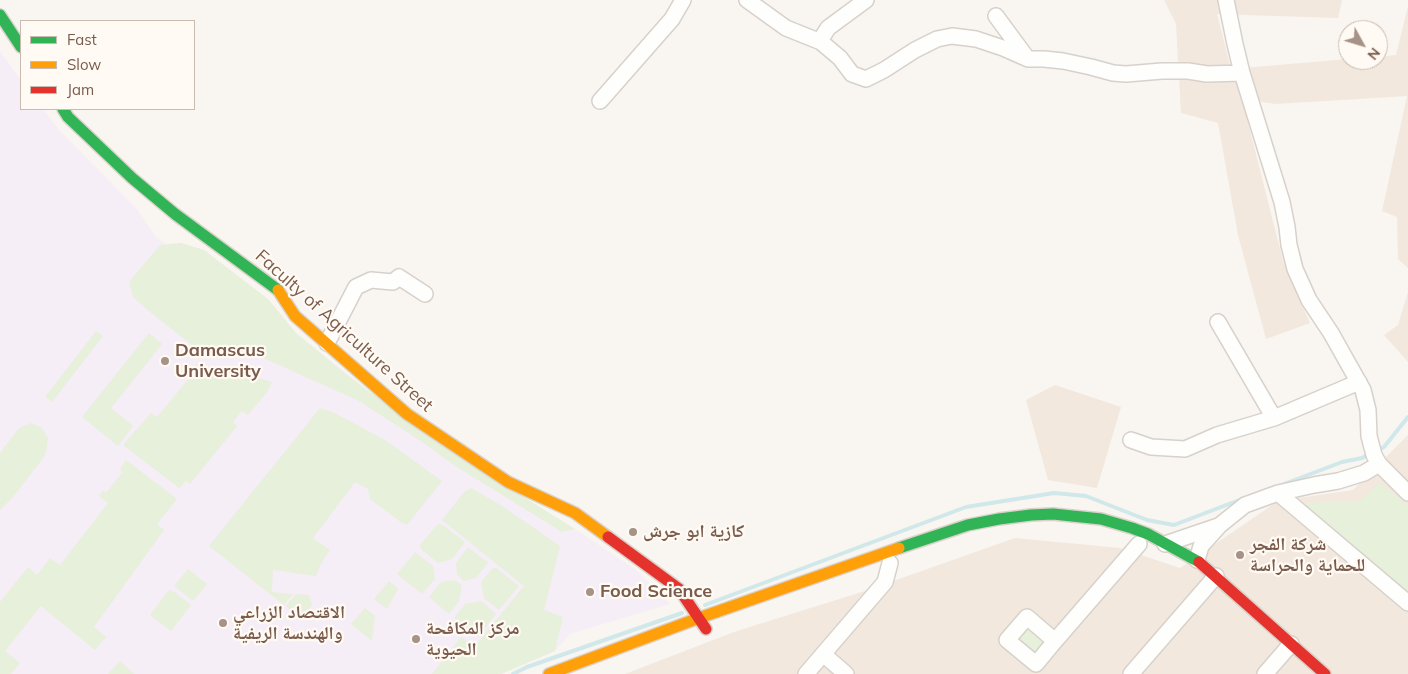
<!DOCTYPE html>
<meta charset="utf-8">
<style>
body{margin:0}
#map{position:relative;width:1408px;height:674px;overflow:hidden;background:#f9f5f0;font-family:Mulish,sans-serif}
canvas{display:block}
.legend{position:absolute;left:20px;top:20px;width:175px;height:90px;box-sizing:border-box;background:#fffaf3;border:1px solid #cabbb1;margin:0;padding:6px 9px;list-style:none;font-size:15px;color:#7a5c4d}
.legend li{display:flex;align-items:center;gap:10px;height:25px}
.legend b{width:25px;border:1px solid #cabbb1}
.north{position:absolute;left:1338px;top:20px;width:50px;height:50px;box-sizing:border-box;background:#fffaf3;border:1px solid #cabbb1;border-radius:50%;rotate:129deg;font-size:14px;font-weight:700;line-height:20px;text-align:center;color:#7a5c4d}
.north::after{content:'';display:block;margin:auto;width:18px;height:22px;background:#a69286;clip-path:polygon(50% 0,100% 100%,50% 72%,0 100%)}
</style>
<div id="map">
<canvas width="1408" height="674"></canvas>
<ul class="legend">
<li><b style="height:6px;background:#30b455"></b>Fast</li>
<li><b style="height:6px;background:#ff9f0a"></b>Slow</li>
<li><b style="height:6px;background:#e5322d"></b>Jam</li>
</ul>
<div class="north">N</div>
</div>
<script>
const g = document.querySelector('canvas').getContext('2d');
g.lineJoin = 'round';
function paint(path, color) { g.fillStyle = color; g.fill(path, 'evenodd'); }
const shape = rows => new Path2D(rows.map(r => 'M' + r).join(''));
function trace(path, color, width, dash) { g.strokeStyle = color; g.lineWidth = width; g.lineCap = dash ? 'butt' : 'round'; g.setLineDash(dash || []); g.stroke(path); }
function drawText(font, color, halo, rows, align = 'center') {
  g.font = font + ' Mulish,"Noto Naskh Arabic",sans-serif'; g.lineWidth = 4.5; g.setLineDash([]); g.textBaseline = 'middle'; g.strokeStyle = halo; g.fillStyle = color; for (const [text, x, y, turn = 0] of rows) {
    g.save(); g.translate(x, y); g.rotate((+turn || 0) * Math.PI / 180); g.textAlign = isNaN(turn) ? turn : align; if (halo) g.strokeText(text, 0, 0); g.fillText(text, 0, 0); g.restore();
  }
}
const residential = shape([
 [1164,0,1342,0,1338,18,1217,14,1231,69,1348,59,1378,60,1378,57,1396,55,1408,6,1408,268,1398,259,1397,217,1382,211,1407,96,1276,104,1242,99,1283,261,1310,323,1266,339,1238,235,1218,123,1181,113,1176,24],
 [1408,292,1408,362,1384,335,1398,325],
 [1055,385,1121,407,1097,488,1048,480,1026,400],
 [1408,435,1408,674,625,674,734,632,868,590,1015,538,1120,548,1180,568,1278,501,1353,490]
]);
const education = shape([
 [0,51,21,80,21,109,43,109,60,131,137,209,156,237,166,244,181,243,204,250,268,299,296,333,366,389,463,459,575,529,635,569,670,604,570,634,555,651,501,674,0,674]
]);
const green = shape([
 [181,243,204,250,268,299,296,333,337,367,366,389,463,459,575,529,562,532,457,467,419,440,359,401,259,356,198,347,192,345,150,312,133,297,129,282,160,245],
 [96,331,103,336,52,402,45,397],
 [149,333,162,344,111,408,133,426,118,446,82,417],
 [195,365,232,371,272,382,267,392,248,415,242,411,233,422,237,426,190,484,186,481,179,488,123,445,151,413,157,417,191,376,189,374],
 [320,408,333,412,385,440,442,481,407,525,402,523,370,499,368,489,355,482,313,538,330,550,320,565,316,576,273,570,272,592,293,594,284,605,209,546],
 [31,423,42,428,48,438,47,448,44,457,13,497,0,510,0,453,19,428],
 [126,460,177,499,157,524,164,530,94,627,106,637,95,650,41,606,5,651,20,663,11,674,0,674,0,602,28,567,37,575,50,558,60,565,108,503,99,496,103,490,106,493,122,473,120,469],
 [1380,482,1408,506,1408,598,1299,503,1360,501],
 [471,488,502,506,560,546,544,610,563,617,555,651,501,674,432,674,461,637,474,647,524,586,442,520,464,492],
 [438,524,443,525,465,542,452,559,438,563,421,549,420,545],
 [468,547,488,563,476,578,464,581,457,574,456,563],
 [415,552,433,566,435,579,422,594,397,574],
 [493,568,496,568,519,586,499,610,484,598,481,582],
 [188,569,207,584,193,601,174,586],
 [454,580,462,585,459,601,449,614,429,597,441,582],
 [389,581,398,589,387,609,374,599],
 [169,590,174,592,191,605,171,631,150,615],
 [296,594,309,595,312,605,301,618,286,606],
 [481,601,496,614,478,637,454,618,465,604],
 [365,608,375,616,372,641,351,624],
 [1025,627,1031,627,1048,640,1040,652,1028,653,1017,642,1016,637],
 [120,661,134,674,108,674]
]);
const stream = shape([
 [1376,451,1384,447,1408,417],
 [1279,486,1342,462,1362,458,1369,454],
 [705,605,966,507,1054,493,1086,496,1147,520,1174,525,1242,499],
 [513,674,527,667,682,613]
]);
const street = shape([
 [747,0,786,28,821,42,840,58,852,74,866,79,884,70,915,50,937,39,952,36,976,39,1003,48,1028,59,1044,59,1063,61,1091,67,1113,73,1126,74,1162,71,1188,71,1207,74,1242,73],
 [1226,0,1235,44,1242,73,1282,202,1287,227,1289,245,1295,269,1309,300,1331,333,1363,390,1368,410,1369,436,1374,455,1379,464,1408,493],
 [996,16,1027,58],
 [821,42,823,36,828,28,866,0],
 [600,101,672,19,683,0],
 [1218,322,1274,418],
 [327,343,356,287,371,280,393,282,399,277,425,294],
 [1131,440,1151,447,1185,449,1217,435,1274,418,1359,382],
 [1278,493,1408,603],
 [1165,544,1218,526],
 [1197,560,1201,546,1220,525,1245,505,1278,493,1314,485,1338,481,1364,473,1379,464],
 [1027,617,1055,641,1036,664,1007,640,1027,617],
 [1055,641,1139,544],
 [823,654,846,674],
 [806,674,885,582,890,563],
 [1131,674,1216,576],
 [1265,674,1291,644]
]);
const fast = shape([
 [0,15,21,47],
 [63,109,68,117,132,178,175,214,278,290],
 [899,548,968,525,999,519,1031,515,1053,514,1101,519,1132,528,1148,534,1199,562]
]);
const slow = shape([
 [278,290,295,316,407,414,508,482,575,513,608,537],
 [549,674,699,618,899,548]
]);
const jam = shape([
 [608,537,679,589,706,629],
 [1199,562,1325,674]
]);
const markers = [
 [165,361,5,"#a69286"],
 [633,532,5,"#a69286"],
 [1240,555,5,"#a69286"],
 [590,592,5,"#a69286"],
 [223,623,5,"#a69286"],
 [416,639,5,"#a69286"]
];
const streetNames = [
 ["Faculty of Agriculture Street",344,331,42]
];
const poiNames = [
 ["Damascus",175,351],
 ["University",175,372],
 ["كازية ابو جرش",643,532],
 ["شركة الفجر",1250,545],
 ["للحماية والحراسة",1250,566],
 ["Food Science",600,592],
 ["الاقتصاد الزراعي",233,613],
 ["والهندسة الريفية",233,634],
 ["مركز المكافحة",426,629],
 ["الحيوية",426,650]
];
paint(residential, '#f2e8de');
paint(education, '#f6eef6');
paint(green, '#e7f0db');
trace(stream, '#d0e8ea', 4);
trace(street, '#d7d1cb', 18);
trace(fast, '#d9d2cb', 14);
trace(slow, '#d9d2cb', 14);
trace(jam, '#d9d2cb', 14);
trace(street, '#fefefd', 15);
trace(fast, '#30b455', 11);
trace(slow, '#ff9f0a', 11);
trace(jam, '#e5322d', 11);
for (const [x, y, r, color] of markers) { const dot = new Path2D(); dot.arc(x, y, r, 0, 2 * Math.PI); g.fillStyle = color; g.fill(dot); trace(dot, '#fffaf3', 2); }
drawText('18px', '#7a5c4d', '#fffaf3', streetNames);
drawText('bold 18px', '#7a5c4d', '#fffaf3', poiNames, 'left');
</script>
